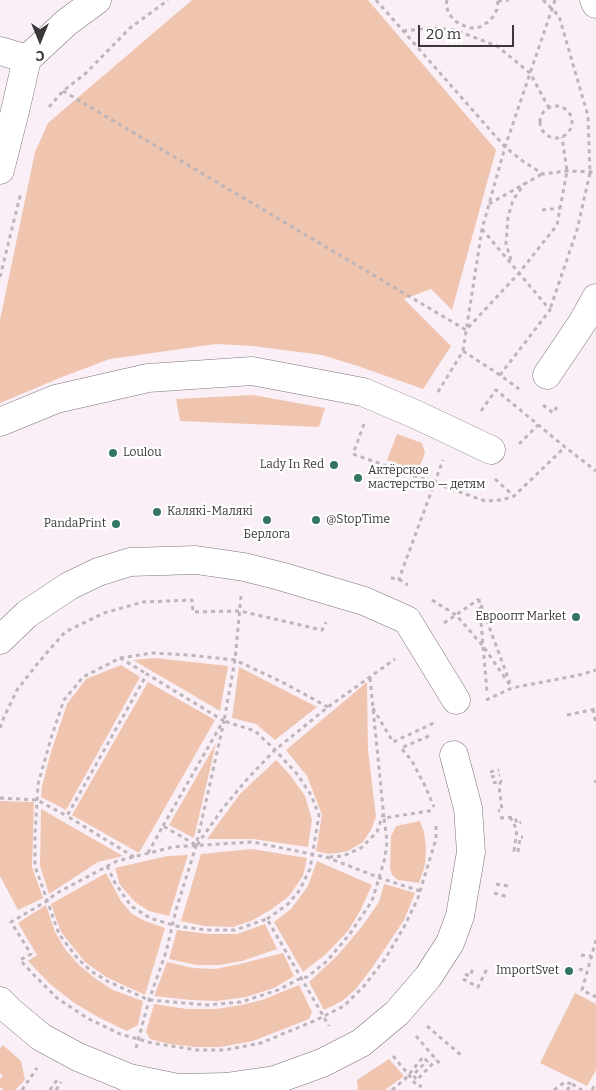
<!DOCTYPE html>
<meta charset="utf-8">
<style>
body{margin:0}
#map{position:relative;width:596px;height:1090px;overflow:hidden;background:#faeff6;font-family:Bitter,serif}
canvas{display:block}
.north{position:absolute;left:15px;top:15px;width:50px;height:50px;-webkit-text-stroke:4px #fff;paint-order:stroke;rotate:180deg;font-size:14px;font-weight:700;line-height:20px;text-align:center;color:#3b3639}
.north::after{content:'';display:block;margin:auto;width:18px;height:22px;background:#3b3639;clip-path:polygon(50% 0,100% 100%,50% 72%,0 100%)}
.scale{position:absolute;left:418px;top:25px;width:96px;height:22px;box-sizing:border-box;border:2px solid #3b3639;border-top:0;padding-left:6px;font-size:15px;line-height:18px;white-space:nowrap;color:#3b3639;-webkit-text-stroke:4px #fff;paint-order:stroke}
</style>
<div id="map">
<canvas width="596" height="1090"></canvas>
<div class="north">С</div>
<div class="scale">20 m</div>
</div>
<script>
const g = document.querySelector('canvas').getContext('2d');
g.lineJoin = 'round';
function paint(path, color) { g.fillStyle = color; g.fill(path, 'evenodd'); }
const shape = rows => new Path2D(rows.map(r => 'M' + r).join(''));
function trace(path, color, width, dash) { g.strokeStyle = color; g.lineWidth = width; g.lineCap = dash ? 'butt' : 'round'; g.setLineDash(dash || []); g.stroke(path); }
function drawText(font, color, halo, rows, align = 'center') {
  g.font = font + ' Bitter,serif'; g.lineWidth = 4.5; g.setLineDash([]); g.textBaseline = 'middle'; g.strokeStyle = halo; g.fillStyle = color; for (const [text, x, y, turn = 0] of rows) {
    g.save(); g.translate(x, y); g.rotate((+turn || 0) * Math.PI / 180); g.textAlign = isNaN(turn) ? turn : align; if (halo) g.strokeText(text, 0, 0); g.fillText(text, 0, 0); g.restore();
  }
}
const green = shape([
 [192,0,368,0,496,150,452,310,431,289,404,299,451,346,423,389,358,366,322,355,253,346,216,344,110,359,62,377,0,403,0,320,35,152,48,123],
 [253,395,325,408,319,427,180,421,176,399],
 [397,434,422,443,425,453,418,471,387,460],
 [155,658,228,666,220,711,133,660],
 [121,665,140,677,66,810,41,797,42,786,51,752,67,704,86,679],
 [239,667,317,707,275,740,256,724,232,718],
 [148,682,215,720,139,853,72,815],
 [367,682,368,750,376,817,371,830,363,842,348,851,337,853,329,854,316,851,322,815,307,776,286,750],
 [216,743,194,838,169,825],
 [276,760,290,775,305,796,312,820,308,847,253,839,207,839,240,794],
 [0,801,34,802,32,867,43,898,18,910,0,876],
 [41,809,123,856,98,862,49,894,40,866],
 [420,821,424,832,426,848,425,865,419,883,398,880,392,875,390,868,391,836,396,826],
 [252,849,307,858,303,876,289,896,272,909,253,920,233,927,204,926,181,921,201,854],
 [188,855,169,916,149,911,135,902,120,885,115,868,167,856],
 [317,861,372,885,360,911,348,931,326,954,303,972,274,922,291,909,308,886],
 [106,873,121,901,132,914,145,921,165,928,145,995,106,977,85,962,61,932,51,904],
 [384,884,415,893,404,920,372,968,355,990,342,1001,324,1010,309,982,337,956,360,929,379,902],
 [46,905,55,932,65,949,79,965,96,979,113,990,143,1001,138,1025,127,1031,98,1017,73,1002,50,984,28,961,37,955,18,923],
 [265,924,277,949,242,961,219,965,197,965,169,959,177,930,209,934,237,934],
 [283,953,294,976,274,988,246,997,217,1001,191,1000,154,996,167,962,193,968,215,969,240,964],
 [299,985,312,1012,309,1019,253,1041,220,1047,196,1047,170,1044,150,1039,146,1032,154,1004,187,1009,216,1009,241,1005,262,1000],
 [575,993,596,1004,596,1070,587,1086,540,1063],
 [3,1045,21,1061,25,1080,15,1090,4,1090,0,1087,0,1079,3,1076,0,1073,0,1048],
 [389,1059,404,1076,385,1090,358,1090,357,1080]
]);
const path = shape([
 [376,0,505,147,524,162,543,174,567,171,596,172],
 [447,0,446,5,449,14,455,21,462,25,471,28,480,27,488,22,494,16,497,9,498,0],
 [543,0,559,16,588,116,590,173,577,230,550,309],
 [498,1,509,0],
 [403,31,431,28,455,30,497,46,530,73,549,108],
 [63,91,466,330,519,273,557,225,567,171,562,137],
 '540 122a16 16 0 1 1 32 0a16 16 0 1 1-32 0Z',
 [49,107,63,91,86,73,130,28,168,0],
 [489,204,542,174],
 [542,210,560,208],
 [482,229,550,310,500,375,519,389],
 [511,260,506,244,508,217,513,200,525,183],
 [0,277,21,192],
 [463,351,500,375],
 [438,392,463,351,482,229,505,147,555,0],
 [543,405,553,413,559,404],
 [481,411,496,390,565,447,596,471],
 [364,424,353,454,485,501,502,500,514,496,565,447],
 [519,444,538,425],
 [495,479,514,496],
 [391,578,399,579,408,585],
 [400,581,399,579,443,460],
 [241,596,235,660,189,655,152,653,120,658,83,677,64,700,52,735,38,784,35,836,35,866,59,934,78,959,91,971,109,982,149,1000,207,1005,241,1002,278,990,301,978,307,977,327,961,349,935,372,901,385,858,387,841,384,818],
 [479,599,487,692],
 [432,600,456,615,483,646,512,688],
 [481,605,510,683],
 [444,623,479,599],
 [120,658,147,674],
 [370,678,384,818,435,810],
 [486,700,512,688,579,675,596,670],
 [373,708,393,742,436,722],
 [593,709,596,724],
 [567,715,596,709],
 [0,728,4,717,17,690,38,663,65,632,104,613,143,602,192,600,193,612,240,611,322,630,326,622],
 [429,736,401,748,412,761,425,786,434,807],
 [490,772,499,770],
 [491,777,500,775],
 [594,782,596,781],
 [493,783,501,781,499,786,502,810,498,811],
 [0,798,37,800,67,816],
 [510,817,517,830,514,851,518,852],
 [500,818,514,817,518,824,521,822],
 [163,826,222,723],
 [197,845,223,808,249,777,275,750,328,707,395,659],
 [518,852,520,837,523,837],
 [148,853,163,826,196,845],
 [134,857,67,816,147,674,224,721],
 [329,857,343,856,361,848,377,832,383,814],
 [107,866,115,883,131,906,150,918,176,926,206,930,235,930,267,919,329,1026],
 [496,884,508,886],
 [420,891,380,878,326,857,253,842,173,847,117,861,55,894,47,901,11,922,31,954,20,960,35,976,57,998,87,1018,120,1034,152,1043,197,1050,225,1050,261,1043,314,1021,344,1006,364,986,385,959,404,927,418,898,420,891,436,839,436,823],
 [494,893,508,897],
 [267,919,288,904,299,891,310,869,319,815,311,795,297,774,275,750,255,731,224,721,235,660,282,682,328,707],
 [596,940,582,990,596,997],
 [581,955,591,956],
 [579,969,587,971],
 [465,974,470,976,474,966],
 [463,979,478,987,487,969],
 [427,1026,462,1056],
 [416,1036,440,1064],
 [136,1048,149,1000,166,952,176,910,196,846,224,721],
 [393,1056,409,1075,417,1086,422,1086],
 [22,1090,37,1068],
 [50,1090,57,1080],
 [56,1090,61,1082],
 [392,1090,406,1078,423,1057,427,1061,413,1075,417,1080,436,1060],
 [554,1090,565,1082,572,1084],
 [567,1090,572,1084,582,1090],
 [592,1090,596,1083]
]);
const minor = shape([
 [594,0,596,4],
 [0,51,27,59,67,22,97,0],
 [0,170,15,111,27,59],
 [547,375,582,323,596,298],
 [0,422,56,399,148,378,252,371,363,392,417,415,491,450],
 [0,640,27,614,69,586,98,572,130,562,196,560,244,567,280,576,364,601,407,620,456,700],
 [0,1001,10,1011,41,1037,78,1057,129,1078,178,1088,226,1087,275,1080,322,1063,361,1043,397,1013,428,977,450,943,460,916,471,852,468,808,454,755]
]);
const markers = [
 [113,453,5,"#347462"],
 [334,465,5,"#347462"],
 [358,478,5,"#347462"],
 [157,512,5,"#347462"],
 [267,520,5,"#347462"],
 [316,520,5,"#347462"],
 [116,524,5,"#347462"],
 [576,617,5,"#347462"],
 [569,971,5,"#347462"]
];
const poiNames = [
 ["Loulou",123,453],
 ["Lady In Red",324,465,"right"],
 ["Актёрское",368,471],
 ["мастерство — детям",368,485],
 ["Калякі-Малякі",167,512],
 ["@StopTime",326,520],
 ["PandaPrint",106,524,"right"],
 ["Берлога",267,535,"center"],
 ["Евроопт Market",566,617,"right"],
 ["ImportSvet",559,971,"right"]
];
paint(green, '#f0c5af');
trace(minor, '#7d7479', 29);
trace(path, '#beb5bb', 3, [4, 4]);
trace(minor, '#fff', 28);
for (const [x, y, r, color] of markers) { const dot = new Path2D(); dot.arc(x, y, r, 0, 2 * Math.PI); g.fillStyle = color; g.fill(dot); trace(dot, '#fff', 2); }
drawText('12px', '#3b3639', '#fff', poiNames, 'left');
</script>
